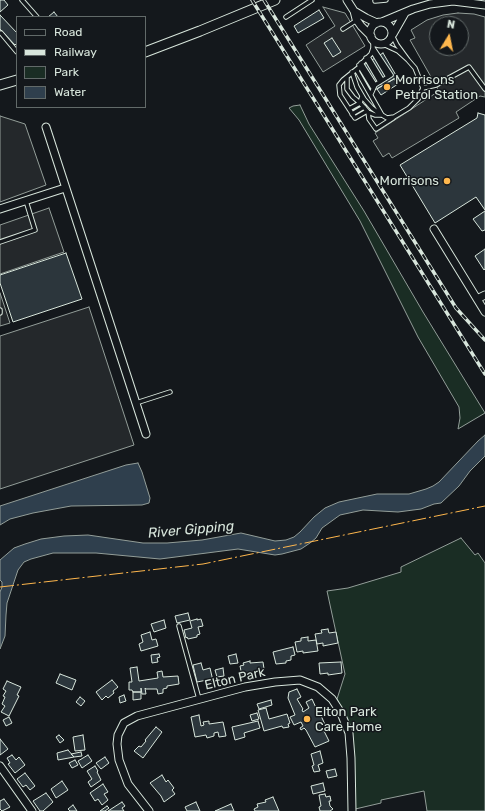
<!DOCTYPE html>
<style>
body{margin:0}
#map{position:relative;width:485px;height:811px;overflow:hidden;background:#14181c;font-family:Rubik,sans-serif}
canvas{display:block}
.legend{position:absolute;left:16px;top:16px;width:130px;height:92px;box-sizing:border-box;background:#14181c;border:1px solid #626a69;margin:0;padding:5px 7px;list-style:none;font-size:12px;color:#d8e6dc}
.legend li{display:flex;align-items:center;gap:8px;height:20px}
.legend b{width:20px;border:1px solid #626a69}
.north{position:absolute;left:429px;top:16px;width:40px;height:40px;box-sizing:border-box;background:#14181c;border:1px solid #626a69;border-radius:50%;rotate:10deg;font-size:11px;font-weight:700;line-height:16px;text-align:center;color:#d8e6dc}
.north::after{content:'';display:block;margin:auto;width:14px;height:18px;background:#ffb74d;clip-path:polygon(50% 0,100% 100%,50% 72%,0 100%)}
</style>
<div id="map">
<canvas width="485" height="811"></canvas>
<ul class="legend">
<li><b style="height:5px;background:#14181c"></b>Road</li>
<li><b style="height:5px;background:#d8e6dc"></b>Railway</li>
<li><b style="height:11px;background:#1a2d24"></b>Park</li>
<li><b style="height:11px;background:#2f3f4d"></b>Water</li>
</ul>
<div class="north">N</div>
</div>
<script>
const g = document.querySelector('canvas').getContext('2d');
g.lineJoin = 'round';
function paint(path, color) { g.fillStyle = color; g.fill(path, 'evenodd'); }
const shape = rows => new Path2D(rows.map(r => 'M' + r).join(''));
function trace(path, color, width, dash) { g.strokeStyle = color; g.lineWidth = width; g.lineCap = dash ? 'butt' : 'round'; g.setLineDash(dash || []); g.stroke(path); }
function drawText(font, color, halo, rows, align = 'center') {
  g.font = font + ' Rubik,sans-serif'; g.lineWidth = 3; g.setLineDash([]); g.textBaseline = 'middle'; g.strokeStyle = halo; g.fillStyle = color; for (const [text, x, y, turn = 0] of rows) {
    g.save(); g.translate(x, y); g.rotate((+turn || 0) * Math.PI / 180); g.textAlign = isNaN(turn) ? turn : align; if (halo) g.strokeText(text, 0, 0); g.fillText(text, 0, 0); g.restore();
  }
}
const green = shape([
 [300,105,309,124,364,211,423,312,485,413,458,429,460,418,459,407,418,337,360,221,299,120,289,108,293,106,300,105],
 [461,538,475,555,478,553,485,563,485,811,427,811,424,791,381,800,381,803,351,810,345,717,337,699,345,674,327,591,348,588,401,572,401,567,461,538]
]);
const parking = shape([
 [323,7,345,13,365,46,323,72,306,45,335,26,323,7],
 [458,13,474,14,485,17,485,97,480,96,456,112,459,118,392,158,389,153,383,157,373,141,378,138,375,133,439,91,410,40,415,38,411,30,427,20,443,15,458,13],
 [437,24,461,24,461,48,437,48,437,24],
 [0,116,25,124,46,185,0,202,0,116],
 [49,208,64,252,0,274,0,225,49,208],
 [0,293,10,323,0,326,0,293],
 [89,307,134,445,0,489,0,336,89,307]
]);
const water = shape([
 [485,435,485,456,470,471,459,486,441,503,434,504,421,509,398,512,363,510,340,515,322,528,316,538,310,543,301,549,282,554,275,555,238,549,160,559,96,553,53,553,31,559,24,562,18,570,7,603,6,615,5,636,0,649,0,592,2,587,2,582,0,580,0,560,14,548,25,544,41,539,64,536,88,535,143,543,167,543,202,540,241,533,275,541,286,540,294,537,300,532,314,517,325,508,339,502,377,494,409,494,426,489,433,486,439,482,478,441,485,435],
 [138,463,142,472,150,498,149,503,142,505,71,506,33,513,10,519,0,525,0,506,126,465,138,463]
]);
const building = shape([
 [0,0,4,0,8,5,0,12,0,0],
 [319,10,324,18,298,33,294,26,319,10],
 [54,12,58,17,48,17,54,12],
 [0,15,17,33,17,43,15,45,0,29,0,15],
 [332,38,341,52,333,57,324,43,332,38],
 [383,53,397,77,373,91,359,68,383,53],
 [394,79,398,84,381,95,377,89,394,79],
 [478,113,485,115,485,210,476,197,435,223,400,165,477,118,478,113],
 [485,211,485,230,482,231,473,219,485,211],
 [485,249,485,269,484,270,475,256,485,249],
 [66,253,82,299,13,322,0,283,0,275,66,253],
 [188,613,190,620,177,623,175,616,188,613],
 [197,619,197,620,201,619,203,626,198,627,200,634,197,635,197,637,188,639,187,637,186,638,184,630,192,628,190,621,197,619],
 [164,620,166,628,154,632,151,624,164,620],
 [328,629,329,633,336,632,338,643,323,646,323,643,317,644,315,634,322,633,321,630,328,629],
 [150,632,152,640,156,639,158,646,141,651,139,644,143,642,141,635,150,632],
 [308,637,308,641,316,640,318,651,303,653,303,651,297,652,295,642,301,641,301,638,308,637],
 [293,647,295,655,291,656,291,660,286,661,286,663,276,664,273,652,293,647],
 [159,654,160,657,157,658,158,662,152,663,151,655,159,654],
 [236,654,238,663,230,664,228,656,236,654],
 [250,661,250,663,263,662,264,669,261,670,261,671,242,676,240,666,244,665,243,663,250,661],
 [341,662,342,673,328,675,328,673,320,674,319,663,341,662],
 [201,663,203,670,210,668,213,681,207,682,207,680,197,682,193,665,201,663],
 [137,667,139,681,158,678,157,672,162,671,163,677,178,676,179,684,167,686,167,688,163,689,163,693,158,694,157,689,146,689,145,688,146,694,142,694,141,688,141,692,133,692,132,690,129,690,129,682,132,682,130,668,137,667],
 [223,668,224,676,217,677,215,670,223,668],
 [60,674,76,680,72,690,56,683,60,674],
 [112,680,118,687,113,691,114,693,108,698,106,696,102,700,96,692,112,680],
 [7,681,21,687,17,695,19,696,9,716,1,712,5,706,2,704,5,697,3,696,6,691,3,689,7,681],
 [297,689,301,697,297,699,303,709,302,710,303,712,309,708,306,702,312,699,317,710,318,709,327,729,324,731,329,741,315,747,306,730,304,728,301,730,300,728,303,726,301,722,294,725,290,717,295,715,288,698,289,692,297,689],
 [133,692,141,692,141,699,133,700,133,692],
 [124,695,126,701,120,703,119,697,124,695],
 [80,697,85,701,81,706,76,702,80,697],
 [271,700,272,705,259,709,257,704,271,700],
 [266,708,269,719,287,714,290,723,288,724,289,727,283,728,282,726,264,731,258,710,266,708],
 [257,713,259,719,252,721,250,715,257,713],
 [199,715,201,726,204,725,203,722,209,721,209,724,223,722,226,736,219,737,218,732,214,733,214,736,207,738,206,735,195,737,191,717,199,715],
 [9,717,12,723,6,726,3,720,9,717],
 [258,721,260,728,244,733,245,737,235,740,232,727,258,721],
 [156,727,162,732,143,758,134,751,139,746,141,747,146,741,145,740,156,727],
 [59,735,64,740,60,743,56,737,59,735],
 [83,735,85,750,75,751,73,737,83,735],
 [0,739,8,749,0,755,0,739],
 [68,750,74,757,58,760,57,753,68,750],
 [320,751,323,763,318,765,320,771,314,772,312,766,314,765,311,754,320,751],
 [81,752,82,756,74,757,71,754,81,752],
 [12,755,16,760,19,757,25,765,15,773,8,764,10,763,7,758,12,755],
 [88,755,92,761,82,768,78,761,88,755],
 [105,757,109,763,101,769,96,763,105,757],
 [75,760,78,765,72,768,69,763,75,760],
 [95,766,98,771,97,772,101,780,91,787,88,782,92,779,87,771,95,766],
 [335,769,337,776,328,778,326,771,335,769],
 [25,773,35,786,30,790,26,785,23,787,17,779,25,773],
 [162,775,166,782,168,780,174,788,172,790,175,794,164,802,161,796,150,783,162,775],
 [62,781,68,790,56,798,51,789,62,781],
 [323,783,325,791,313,794,311,786,323,783],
 [103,784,108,792,104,794,108,800,102,805,98,799,95,801,90,793,103,784],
 [46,793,53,802,43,811,40,811,33,801,46,793],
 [325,794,326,797,330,796,331,801,329,801,330,806,333,809,330,811,320,811,319,807,321,806,319,795,325,794],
 [273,797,279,811,255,811,254,809,258,807,257,804,266,802,265,800,273,797],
 [4,799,10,807,2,811,0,809,0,801,4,799],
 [122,802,125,806,122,808,124,811,108,811,122,802],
 [196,802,200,811,187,811,185,807,196,802],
 [231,804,234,811,215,811,231,804],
 [73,805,77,811,70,811,68,809,73,805],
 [107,806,109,808,105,811,100,811,107,806]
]);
const lane = shape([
 [22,0,37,17],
 [375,1,386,0],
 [286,17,312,0],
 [343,29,357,20],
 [1,33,17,52],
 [373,40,373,48,371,54,360,65,357,71,382,115,387,118,394,117,409,108,418,99,423,88],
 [383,44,398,51,408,60,397,45,392,35],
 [373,52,388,77],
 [368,57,382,80],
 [366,58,380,82],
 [408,60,415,68,423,88,436,85,469,67,485,89],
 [361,63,375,85],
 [359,65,373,88],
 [358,68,343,80,339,85,340,95,355,118,367,111],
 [352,72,357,87,364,99,372,108,381,115],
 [347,77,347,89,353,97,360,103,368,112,375,115,382,115],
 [371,94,375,85,391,75,373,48],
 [349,109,360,103,362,96],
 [368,112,369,119,376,129,393,118],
 [352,114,364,107],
 [0,242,35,230,26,201],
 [0,310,0,313],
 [136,403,170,392],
 [179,626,199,699]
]);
const street = shape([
 [347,0,354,11,356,19,361,26,371,36],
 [354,11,366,18,377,23],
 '370 33a11 11 0 1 1 22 0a11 11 0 1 1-22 0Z',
 [382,22,413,9,430,4,453,1,485,5],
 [393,34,405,13],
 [46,127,146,434],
 [0,209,65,188],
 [434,229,485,312],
 [477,299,485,295],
 [0,766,32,811],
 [149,811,128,784,119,760,117,744,118,735,124,723,137,716,245,687,275,682,300,680,318,687,332,699,341,713,349,733,351,758,352,811]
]);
const secondary = shape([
 [145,52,200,31,275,0],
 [0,85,17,80]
]);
const rail = shape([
 [252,0,485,374],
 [264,0,456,308,485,340]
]);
const power = shape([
 [0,587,203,564,485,506]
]);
const markers = [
 [387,87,4,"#ffb74d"],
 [447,181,4,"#ffb74d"],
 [307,719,4,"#ffb74d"]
];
const poiNames = [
 ["Morrisons",395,80],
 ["Petrol Station",395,95],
 ["Morrisons",439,181,"right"],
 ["Elton Park",315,712],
 ["Care Home",315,727]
];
const streetNames = [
 ["Elton Park",235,679,-13]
];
const waterNames = [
 ["River Gipping",191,530,-5]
];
paint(green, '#1a2d24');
trace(green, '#939e99', 1);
paint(parking, '#24282b');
trace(parking, '#939e99', 1);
paint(water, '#2f3f4d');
trace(water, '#939e99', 1);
paint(building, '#2c363c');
trace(building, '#d8e6dc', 1);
trace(lane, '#d8e6dc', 5.5);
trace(street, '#d8e6dc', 9);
trace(secondary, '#d8e6dc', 11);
trace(lane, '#14181c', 3.5);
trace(street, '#14181c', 7);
trace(secondary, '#14181c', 9);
trace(rail, '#d8e6dc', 3.5);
trace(rail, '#14181c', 2, [6]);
trace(power, '#ffb74d', 1, [14, 3, 2, 3]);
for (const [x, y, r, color] of markers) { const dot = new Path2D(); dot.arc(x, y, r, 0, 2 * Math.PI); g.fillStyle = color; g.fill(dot); trace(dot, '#14181c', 1.5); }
drawText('13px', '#d8e6dc', '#14181c', poiNames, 'left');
drawText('13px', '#d8e6dc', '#14181c', streetNames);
drawText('italic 14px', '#d8e6dc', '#14181c', waterNames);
</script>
